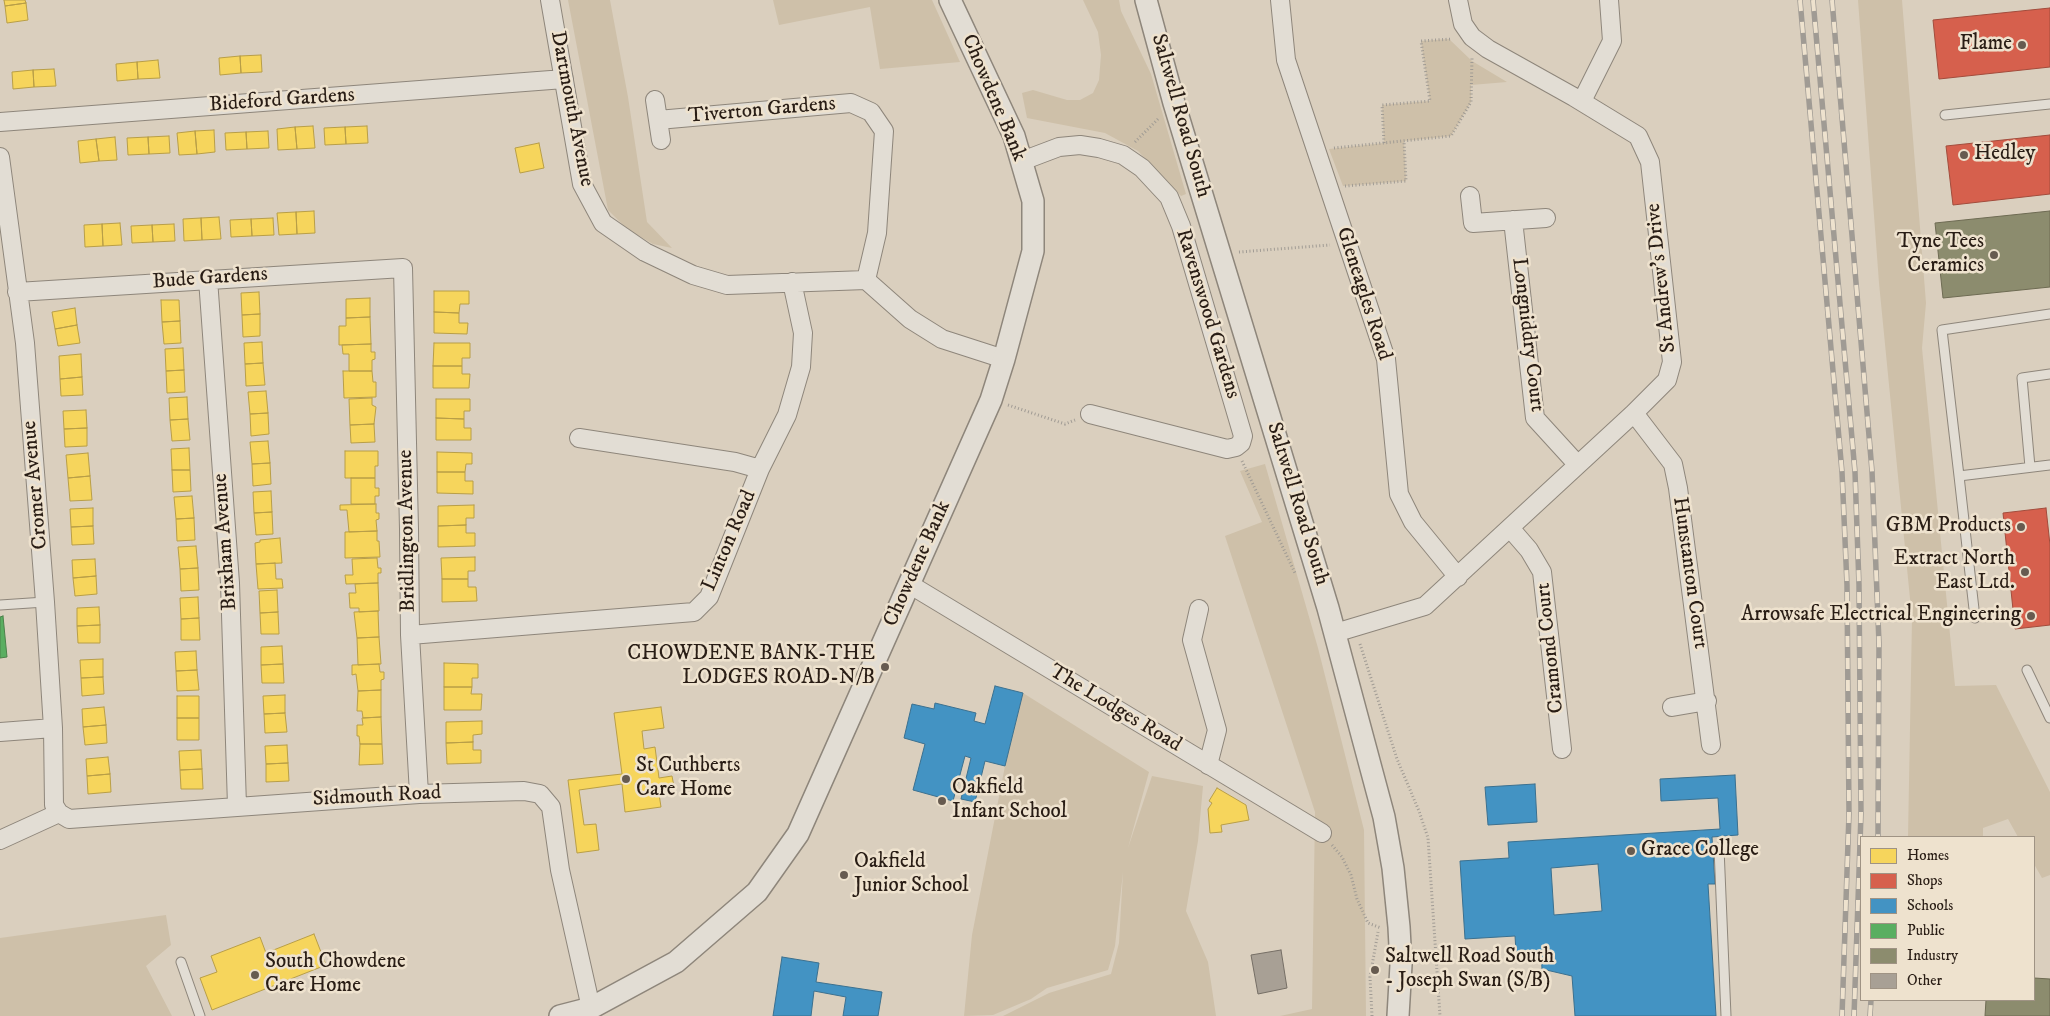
<!DOCTYPE html>
<style>
body{margin:0}
#map{position:relative;width:2050px;height:1016px;overflow:hidden;background:#dacfbe;font-family:"IM FELL DW Pica",serif}
canvas{display:block}
.legend{position:absolute;left:1860px;top:836px;width:175px;height:165px;box-sizing:border-box;background:#eee2ce;border:1px solid #9f9384;margin:0;padding:6px 9px;list-style:none;font-size:15px;color:#291d15}
.legend li{display:flex;align-items:center;gap:10px;height:25px}
.legend b{width:25px;border:1px solid #9f9384}
</style>
<div id="map">
<canvas width="2050" height="1016"></canvas>
<ul class="legend">
<li><b style="height:14px;background:#f6d55c"></b>Homes</li>
<li><b style="height:14px;background:#d6604d"></b>Shops</li>
<li><b style="height:14px;background:#4393c3"></b>Schools</li>
<li><b style="height:14px;background:#5aae61"></b>Public</li>
<li><b style="height:14px;background:#8c8c6e"></b>Industry</li>
<li><b style="height:14px;background:#a8a095"></b>Other</li>
</ul>
</div>
<script>
const g = document.querySelector('canvas').getContext('2d');
g.lineJoin = 'round';
function paint(path, color) { g.fillStyle = color; g.fill(path, 'evenodd'); }
const shape = rows => new Path2D(rows.map(r => 'M' + r).join(''));
function trace(path, color, width, dash) { g.strokeStyle = color; g.lineWidth = width; g.lineCap = dash ? 'butt' : 'round'; g.setLineDash(dash || []); g.stroke(path); }
function drawText(font, color, halo, rows, align = 'center') {
  g.font = font + ' "IM FELL DW Pica",serif'; g.lineWidth = 5; g.setLineDash([]); g.textBaseline = 'middle'; g.strokeStyle = halo; g.fillStyle = color; for (const [text, x, y, turn = 0] of rows) {
    g.save(); g.translate(x, y); g.rotate((+turn || 0) * Math.PI / 180); g.textAlign = isNaN(turn) ? turn : align; if (halo) g.strokeText(text, 0, 0); g.fillText(text, 0, 0); g.restore();
  }
}
const green = shape([
 [568,0,610,0,628,97,647,222,672,248,653,244,627,229,608,210],
 [773,0,932,0,960,62,880,69,870,7,779,25],
 [1083,0,1119,0,1121,11,1151,74,1186,194,1181,196,1138,151,1105,133,1027,118,1022,93,1033,90,1067,100,1080,100,1093,93,1099,80,1101,55,1098,32],
 [1858,0,1902,0,1926,303,1922,348,1955,686,1996,685,2050,792,2050,875,2042,878,2034,864,2034,837,2018,837,2008,819,1983,828,1983,837,1908,837,1912,619,1879,283],
 [1449,39,1472,61,1507,82,1471,85,1471,102,1451,136,1404,141,1406,181,1343,186,1329,149,1384,143,1382,105,1430,101,1421,41],
 [1265,464,1318,648,1364,830,1366,1016,1280,1016,1312,1009,1315,812,1225,536,1262,522,1240,471],
 [1023,693,1149,772,1128,848,1152,776,1203,786,1198,841,1186,911,1208,962,1216,1016,1003,1016,1049,993,1111,974,1119,943,1123,872,1115,946,1108,970,1047,988,1031,999,993,1015,964,1016,972,935,1005,766],
 [166,915,171,945,146,966,172,1016,0,1016,0,938]
]);
const homes = shape([
 [4,0,25,0,26,3,5,6,4,0],
 [26,3,28,20,7,23,5,6,26,3],
 [261,55,262,72,241,73,240,56,261,55],
 [240,56,241,73,220,75,219,58,240,56],
 [158,60,160,78,138,79,137,62,158,60],
 [137,62,138,79,117,81,116,64,137,62],
 [54,69,56,86,34,87,33,70,54,69],
 [33,70,34,87,13,89,12,72,33,70],
 [313,126,315,148,297,149,295,127,313,126],
 [367,126,368,143,346,144,345,127,367,126],
 [295,127,297,149,278,150,277,129,295,127],
 [345,127,346,144,325,145,324,128,345,127],
 [214,130,215,152,197,154,195,131,214,130],
 [195,131,197,154,179,155,177,133,195,131],
 [268,131,269,148,247,149,246,132,268,131],
 [246,132,247,149,226,150,225,133,246,132],
 [169,136,170,153,149,154,148,137,169,136],
 [115,137,117,160,99,161,96,139,115,137],
 [148,137,149,154,128,155,127,138,148,137],
 [96,139,99,161,80,163,78,141,96,139],
 [539,143,544,168,520,173,515,148,539,143],
 [314,211,315,233,297,234,296,212,314,211],
 [296,212,297,234,279,235,277,213,296,212],
 [219,217,221,239,202,240,201,218,219,217],
 [201,218,202,240,184,241,183,219,201,218],
 [273,218,274,235,252,236,251,219,273,218],
 [251,219,252,236,231,237,230,220,251,219],
 [120,223,122,245,103,246,102,224,120,223],
 [102,224,103,246,85,247,84,225,102,224],
 [174,224,175,241,153,242,152,225,174,224],
 [152,225,153,242,132,243,131,226,152,225],
 [434,291,469,291,469,304,460,304,459,313,434,312,434,291],
 [259,292,260,314,242,315,241,293,259,292],
 [370,298,370,317,346,318,346,299,370,298],
 [161,300,179,300,180,321,162,322,161,300],
 [75,308,77,325,55,329,52,312,75,308],
 [434,312,459,313,459,323,468,323,467,334,434,333,434,312],
 [260,314,260,336,243,337,242,315,260,314],
 [370,317,371,344,339,345,339,326,346,326,346,318,370,317],
 [180,321,181,343,164,344,162,322,180,321],
 [77,325,80,343,58,346,55,329,77,325],
 [262,342,263,363,245,364,244,343,262,342],
 [434,343,470,343,470,358,462,358,462,366,433,366,434,343],
 [371,344,371,352,375,352,375,359,372,360,372,371,349,371,349,354,343,354,342,345,371,344],
 [183,348,184,370,166,371,165,349,183,348],
 [81,354,82,377,60,379,59,356,81,354],
 [263,363,265,385,246,386,245,364,263,363],
 [433,366,462,366,462,374,470,374,469,388,433,388,433,366],
 [184,370,185,392,167,393,166,371,184,370],
 [343,371,372,371,373,382,376,382,376,397,344,398,343,371],
 [82,377,83,395,61,396,60,379,82,377],
 [266,391,268,413,250,414,248,392,266,391],
 [187,397,188,419,170,420,169,398,187,397],
 [372,398,372,405,376,407,374,424,350,425,349,399,372,398],
 [436,399,470,399,470,411,464,411,464,419,436,418,436,399],
 [86,410,87,428,64,429,63,411,86,410],
 [268,413,269,434,251,436,250,414,268,413],
 [436,418,464,419,464,428,471,428,471,440,436,440,436,418],
 [188,419,190,440,172,441,170,420,188,419],
 [374,424,375,442,351,443,350,425,374,424],
 [87,428,87,446,65,447,64,429,87,428],
 [268,441,270,463,252,464,250,442,268,441],
 [189,448,190,470,172,470,171,449,189,448],
 [345,451,378,451,378,466,375,466,375,478,345,478,345,451],
 [437,452,472,453,472,464,466,464,465,472,437,472,437,452],
 [88,453,90,476,68,478,66,455,88,453],
 [270,463,271,484,253,486,252,464,270,463],
 [172,470,190,470,191,491,173,492,172,470],
 [437,472,465,472,465,481,473,481,473,494,437,493,437,472],
 [90,476,92,500,70,501,68,478,90,476],
 [351,478,375,478,375,488,379,488,379,496,375,496,375,504,351,504,351,478],
 [271,491,272,512,254,513,253,492,271,491],
 [192,496,194,518,176,519,174,497,192,496],
 [376,504,376,513,379,513,379,519,376,520,377,531,349,532,347,510,340,510,340,505,376,504],
 [474,505,474,518,466,518,466,525,438,526,438,506,474,505],
 [93,508,93,526,71,527,70,509,93,508],
 [272,512,273,534,256,535,254,513,272,512],
 [194,518,195,540,177,541,176,519,194,518],
 [466,525,466,533,475,533,475,546,438,547,438,526,466,525],
 [93,526,94,544,72,545,71,527,93,526],
 [377,531,377,541,379,541,380,557,345,558,345,532,377,531],
 [280,538,282,563,256,564,255,543,260,542,260,540,280,538],
 [196,546,198,568,180,569,178,547,196,546],
 [475,557,475,571,468,571,468,579,442,579,441,558,475,557],
 [377,558,378,568,381,568,381,573,378,573,378,583,346,584,345,575,353,575,352,559,377,558],
 [95,559,96,576,73,578,72,560,95,559],
 [275,563,276,579,282,579,283,588,258,589,256,564,275,563],
 [198,568,199,590,181,591,180,569,198,568],
 [96,576,97,594,75,596,73,578,96,576],
 [442,579,468,579,468,587,476,587,477,601,442,602,442,579],
 [378,583,379,611,359,612,359,608,350,608,349,593,356,593,355,584,378,583],
 [277,590,278,612,260,613,259,591,277,590],
 [198,597,199,618,181,619,180,598,198,597],
 [99,607,100,625,77,626,77,608,99,607],
 [378,611,379,637,357,638,354,612,378,611],
 [278,612,279,634,261,634,260,613,278,612],
 [199,618,200,640,181,640,181,619,199,618],
 [100,625,100,643,78,643,77,626,100,625],
 [379,637,381,664,358,665,357,638,379,637],
 [282,646,283,664,261,665,261,647,282,646],
 [196,651,197,670,176,671,175,652,196,651],
 [103,659,103,677,81,678,80,660,103,659],
 [444,663,478,664,478,678,472,678,472,687,444,687,444,663],
 [283,664,284,683,262,683,261,665,283,664],
 [379,664,380,672,384,672,384,679,381,680,381,690,358,691,356,674,352,675,352,665,379,664],
 [197,670,199,690,177,691,176,671,197,670],
 [103,677,104,694,82,696,81,678,103,677],
 [444,687,472,687,471,694,482,694,481,710,444,710,444,687],
 [381,690,381,717,363,718,362,711,357,711,358,691,381,690],
 [285,695,285,713,264,714,263,696,285,695],
 [177,696,199,696,199,718,177,718,177,696],
 [104,707,106,725,83,727,82,709,104,707],
 [661,707,664,728,642,731,644,749,655,747,659,778,672,776,675,792,659,794,661,807,625,812,622,784,579,790,584,825,596,824,599,850,577,853,568,780,622,774,614,713,661,707],
 [285,713,287,732,265,733,264,714,285,713],
 [381,717,382,744,360,744,359,736,357,736,357,725,363,725,362,718,381,717],
 [177,718,199,718,199,740,177,740,177,718],
 [482,721,482,734,473,735,473,742,446,743,446,722,482,721],
 [106,725,107,743,85,745,83,727,106,725],
 [473,742,473,750,481,750,481,763,447,764,446,743,473,742],
 [360,744,382,744,383,764,359,765,360,744],
 [287,745,288,763,266,764,265,746,287,745],
 [201,750,202,769,180,770,179,751,201,750],
 [108,757,110,774,87,776,86,759,108,757],
 [288,763,289,781,266,782,266,764,288,763],
 [202,769,203,789,181,789,180,770,202,769],
 [110,774,111,792,88,794,87,776,110,774],
 [1217,788,1246,805,1249,820,1221,825,1222,832,1210,833,1208,809,1212,803,1209,801,1217,788],
 [314,934,326,965,212,1010,200,978,217,972,211,956,260,937,266,953,314,934]
]);
const shops = shape([
 [2050,8,2050,67,1939,79,1933,20,2050,8],
 [2050,135,2050,194,1953,205,1946,146,2050,135],
 [2046,508,2050,545,2050,625,2015,629,2003,513,2046,508]
]);
const schools = shape([
 [995,686,1023,693,1005,766,985,761,975,802,961,799,971,758,965,756,953,801,913,790,925,744,904,738,912,704,934,709,935,703,976,713,974,721,985,724,995,686],
 [1735,775,1738,835,1712,837,1715,884,1708,884,1716,1016,1575,1016,1572,976,1542,969,1541,951,1516,952,1515,936,1465,939,1460,861,1509,858,1508,842,1720,829,1718,798,1661,801,1660,779,1735,775],
 [1598,864,1602,911,1554,915,1551,868,1598,864],
 [1535,784,1537,822,1488,825,1485,787,1535,784],
 [782,957,819,963,816,982,882,992,878,1016,843,1016,846,997,814,991,811,1016,773,1016,782,957]
]);
const public = shape([
 [3,616,7,657,0,658,0,617,3,616]
]);
const industry = shape([
 [2050,211,2050,287,1943,298,1935,223,2050,211],
 [2034,978,2050,979,2050,1016,1985,1016,1986,1000,2034,1000,2034,978]
]);
const building = shape([
 [1281,950,1287,988,1258,994,1251,955,1281,950]
]);
const path = shape([
 [1135,142,1159,118],
 [1384,143,1382,105,1430,101,1421,41,1452,39],
 [1334,148,1451,136,1471,102,1472,58],
 [1345,186,1406,181,1404,141],
 [1239,252,1330,245],
 [1008,405,1065,424,1075,420],
 [1242,461,1295,573],
 [1360,644,1397,759,1419,811,1428,838,1440,1016],
 [1332,845,1342,857,1351,875,1357,899,1368,923,1381,928],
 [1372,1016,1370,977,1378,932]
]);
const service = shape([
 [1945,115,2050,104],
 [2050,314,1942,330,1959,476,2050,465],
 [2030,467,2022,378,2050,374],
 [1959,476,1975,618],
 [0,605,45,602],
 [2027,670,2050,718],
 [1719,848,1726,1016],
 [181,962,200,1016]
]);
const minor = shape([
 [550,0,582,184,603,223,645,252,693,275,727,285,866,280,910,319,942,339,1004,359],
 [1280,0,1286,60,1386,359,1399,494,1413,522,1458,577],
 [655,100,661,140],
 [1582,101,1612,41,1609,0],
 [658,120,851,103,871,112,884,131,877,233,866,280],
 [0,122,564,79],
 [0,157,25,343,45,602,53,728,54,805,59,813],
 [1022,161,1059,147,1080,145,1099,148,1123,155,1142,168,1169,197,1181,226,1243,436,1241,443,1236,447,1227,449,1090,414],
 [1470,196,1473,223,1546,218],
 [1513,220,1535,418,1577,464],
 [208,279,230,583,237,806],
 [17,292,403,268,409,529,410,635,419,794],
 [1634,413,1673,464,1678,488,1711,745],
 [579,438,735,462,760,469],
 [1510,528,1529,550,1542,572,1562,749],
 [909,584,1322,833],
 [1199,609,1192,640,1217,730,1208,765],
 [1335,633,1425,606,1634,413,1667,380,1672,362,1650,162,1638,136,1574,97,1488,49,1472,37,1463,24,1458,0],
 [410,635,694,612,709,597,760,469,787,415,801,367,803,333,792,282],
 [1672,707,1707,701],
 [0,732,53,728],
 [0,840,59,813,69,819,419,794,524,791,540,794,551,807,560,870,591,1008]
]);
const tertiary = shape([
 [1146,0,1174,103,1328,608,1384,817,1393,868,1399,927,1401,965,1398,1016],
 [560,1016,591,1008,676,962,757,892,798,834,991,400,1004,359,1033,251,1033,201,1014,136,950,0]
]);
const rail = shape([
 [1800,0,1842,472,1847,585,1849,814,1842,1016],
 [1813,0,1855,472,1859,585,1861,814,1854,1016],
 [1832,0,1872,471,1879,643,1878,837],
 [1870,1016,1871,1000]
]);
const markers = [
 [2022,45,5,"#675b50"],
 [1964,155,5,"#675b50"],
 [1994,255,5,"#675b50"],
 [2021,527,5,"#675b50"],
 [2025,572,5,"#675b50"],
 [2031,616,5,"#675b50"],
 [885,667,5,"#675b50"],
 [626,779,5,"#675b50"],
 [942,801,5,"#675b50"],
 [1631,851,5,"#675b50"],
 [844,875,5,"#675b50"],
 [1375,970,5,"#675b50"],
 [255,975,5,"#675b50"]
];
const poiNames = [
 ["Flame",2012,45,"right"],
 ["Hedley",1974,155],
 ["Tyne Tees",1984,243,"right"],
 ["Ceramics",1984,267,"right"],
 ["GBM Products",2011,527,"right"],
 ["Extract North",2015,560,"right"],
 ["East Ltd.",2015,584,"right"],
 ["Arrowsafe Electrical Engineering",2021,616,"right"],
 ["CHOWDENE BANK-THE",875,655,"right"],
 ["LODGES ROAD-N/B",875,679,"right"],
 ["St Cuthberts",636,767],
 ["Care Home",636,791],
 ["Oakfield",952,789],
 ["Infant School",952,813],
 ["Grace College",1641,851],
 ["Oakfield",854,863],
 ["Junior School",854,887],
 ["Saltwell Road South",1385,958],
 ["- Joseph Swan (S/B)",1385,982],
 ["South Chowdene",265,963],
 ["Care Home",265,987]
];
const streetNames = [
 ["Chowdene Bank",993,98,67],
 ["Bideford Gardens",282,101,-4],
 ["Dartmouth Avenue",571,109,79],
 ["Tiverton Gardens",762,111,-5],
 ["Saltwell Road South",1180,116,74],
 ["St Andrew's Drive",1662,278,-96],
 ["Bude Gardens",210,279,-4],
 ["Gleneagles Road",1363,294,72],
 ["Ravenswood Gardens",1207,314,73],
 ["Longniddry Court",1527,335,83],
 ["Cromer Avenue",36,485,-95],
 ["Saltwell Road South",1297,504,73],
 ["Bridlington Avenue",408,531,-91],
 ["Linton Road",730,541,-67],
 ["Brixham Avenue",226,542,-94],
 ["Chowdene Bank",918,564,-66],
 ["Hunstanton Court",1689,573,82],
 ["Cramond Court",1551,648,-96],
 ["The Lodges Road",1115,709,31],
 ["Sidmouth Road",377,797,-3]
];
paint(green, '#cec0a9');
paint(homes, '#f6d55c');
trace(homes, '#b89e47', 1);
paint(shops, '#d6604d');
trace(shops, '#a24c3c', 1);
paint(schools, '#4393c3');
trace(schools, '#3b708f', 1);
paint(public, '#5aae61');
trace(public, '#4b824a', 1);
paint(industry, '#8c8c6e');
trace(industry, '#6e6b53', 1);
paint(building, '#a8a095');
trace(building, '#756e65', 1);
trace(service, '#8e867b', 11);
trace(minor, '#8e867b', 20);
trace(tertiary, '#8e867b', 24);
trace(path, '#a09b94', 3, [1, 2.5]);
trace(service, '#e2ddd4', 9);
trace(minor, '#e2ddd4', 18);
trace(tertiary, '#e2ddd4', 21);
trace(rail, '#a09b94', 5.5);
trace(rail, '#eee2ce', 4, [11]);
for (const [x, y, r, color] of markers) { const dot = new Path2D(); dot.arc(x, y, r, 0, 2 * Math.PI); g.fillStyle = color; g.fill(dot); trace(dot, '#eee2ce', 2); }
drawText('21px', '#291d15', '#eee2ce', poiNames, 'left');
drawText('21px', '#291d15', '#eee2ce', streetNames);
</script>
